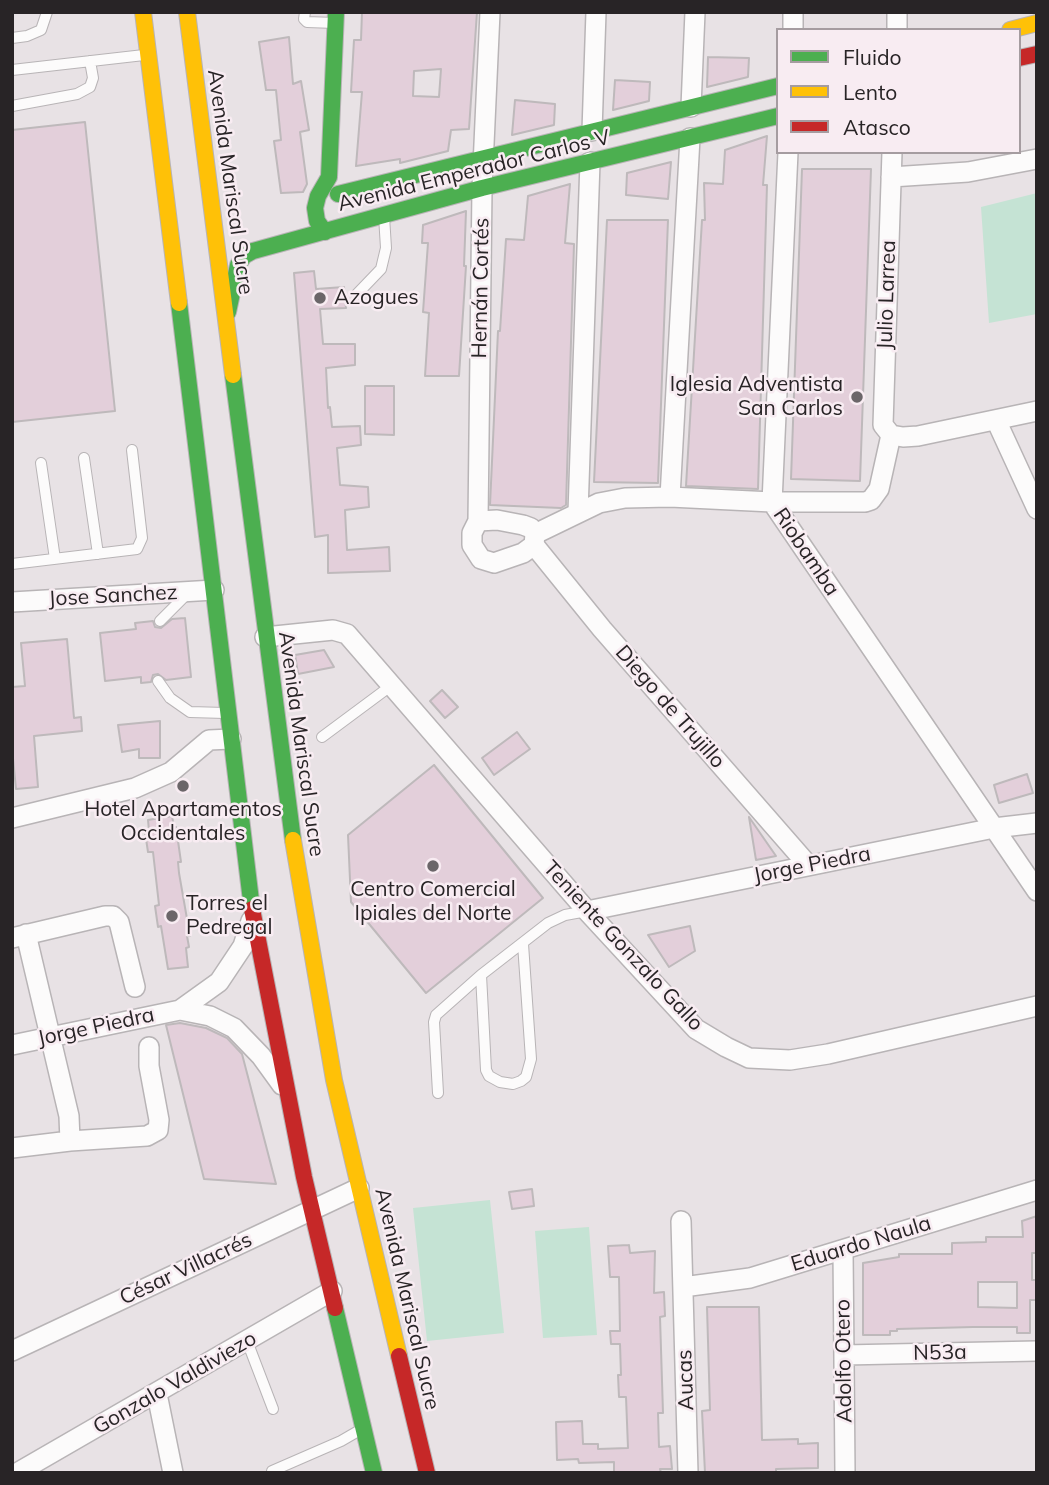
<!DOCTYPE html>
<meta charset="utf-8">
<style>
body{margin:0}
#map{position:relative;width:1049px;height:1485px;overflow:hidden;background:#e8e2e5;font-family:Mulish,sans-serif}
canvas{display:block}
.frame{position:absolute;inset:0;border:14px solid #282426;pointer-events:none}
.legend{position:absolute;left:776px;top:28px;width:245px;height:126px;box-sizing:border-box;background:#f8ecf2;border:2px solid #a59ca0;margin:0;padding:9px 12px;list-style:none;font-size:21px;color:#282426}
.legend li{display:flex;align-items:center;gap:14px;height:35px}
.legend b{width:35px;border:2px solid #a59ca0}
</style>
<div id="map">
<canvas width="1049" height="1485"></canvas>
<div class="frame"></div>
<ul class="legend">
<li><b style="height:9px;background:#4caf50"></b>Fluido</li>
<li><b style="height:9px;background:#ffc107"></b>Lento</li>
<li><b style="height:9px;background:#c62828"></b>Atasco</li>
</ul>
</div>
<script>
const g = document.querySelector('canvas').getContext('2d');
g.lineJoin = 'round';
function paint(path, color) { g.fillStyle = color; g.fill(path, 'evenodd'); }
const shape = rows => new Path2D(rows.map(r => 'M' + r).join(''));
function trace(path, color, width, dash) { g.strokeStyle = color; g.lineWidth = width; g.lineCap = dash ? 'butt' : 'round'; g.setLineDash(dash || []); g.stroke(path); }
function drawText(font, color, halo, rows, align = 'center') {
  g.font = font + ' Mulish,sans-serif'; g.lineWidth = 5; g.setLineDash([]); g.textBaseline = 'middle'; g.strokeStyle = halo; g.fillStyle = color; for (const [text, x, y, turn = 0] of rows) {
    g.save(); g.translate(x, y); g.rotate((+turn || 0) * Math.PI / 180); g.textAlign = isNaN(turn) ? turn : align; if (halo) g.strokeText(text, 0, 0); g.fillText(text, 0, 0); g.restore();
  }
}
const green = shape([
 [1037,193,1037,314,989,323,981,207],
 [490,1200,504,1333,427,1341,413,1208],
 [589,1227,597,1335,543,1338,535,1231]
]);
const building = shape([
 [362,12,477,12,469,129,451,130,448,151,400,163,400,159,356,166,362,92,351,92,354,40,361,40,362,12],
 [441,69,439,97,413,96,414,71,441,69],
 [289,37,293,84,301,81,309,130,300,132,307,184,303,192,281,193,274,141,281,140,276,90,266,90,259,42,289,37],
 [708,57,749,58,748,77,707,87,708,57],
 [615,80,650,82,649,101,613,110,615,80],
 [515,100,555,104,554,125,512,135,515,100],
 [85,122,115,411,12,422,12,130,85,122],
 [767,136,763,185,767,185,758,489,686,486,702,220,705,220,704,183,723,184,725,150,767,136],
 [671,162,668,199,626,195,627,173,671,162],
 [802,169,871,169,860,481,791,479,802,169],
 [570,184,565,243,574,244,566,505,561,508,490,505,498,331,500,331,506,239,524,240,528,196,570,184],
 [466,211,464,266,466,266,459,376,425,376,429,313,423,312,428,243,422,243,423,225,466,211],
 [607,220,668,220,658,483,594,482,607,220],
 [314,271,316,289,344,287,346,308,320,309,323,344,355,344,355,365,326,368,328,408,330,407,332,427,360,426,361,445,337,448,340,485,368,487,369,507,345,510,347,550,389,547,390,571,328,573,328,535,315,537,294,273,314,271],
 [365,386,394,386,394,435,365,434,365,386],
 [185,618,191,677,166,680,158,674,153,675,151,682,141,683,141,677,105,681,100,633,136,629,135,623,153,621,155,627,161,628,172,619,185,618],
 [67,639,74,718,81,717,82,731,34,736,38,787,16,789,12,748,12,687,25,686,21,643,67,639],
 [324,650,334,667,298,674,295,655,324,650],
 [442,690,458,707,445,718,430,701,442,690],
 [160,721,160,758,139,758,139,749,122,752,118,725,160,721],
 [517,732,530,749,494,775,482,758,517,732],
 [434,765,543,898,426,993,351,902,348,835,434,765],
 [1027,774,1033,793,999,803,994,785,1027,774],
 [172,816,174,827,176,827,181,862,178,862,179,873,190,936,187,936,189,947,186,948,188,967,168,969,161,926,158,927,155,906,159,905,153,852,148,852,145,832,149,831,148,820,172,816],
 [749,817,776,856,756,860,749,817],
 [690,926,695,951,669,967,648,935,690,926],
 [180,1023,206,1028,227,1038,242,1054,276,1184,204,1179,166,1025,180,1023],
 [532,1189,534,1206,512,1209,509,1192,532,1189],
 [1037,1216,1037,1253,1032,1253,1032,1280,1037,1280,1037,1300,1030,1300,1030,1333,1017,1333,1017,1327,973,1327,897,1329,897,1331,890,1331,890,1335,863,1335,863,1263,899,1257,899,1254,952,1254,952,1243,986,1242,986,1237,1023,1237,1022,1221,1037,1216],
 [978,1282,1017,1282,1017,1308,978,1307,978,1282],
 [629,1245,630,1253,655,1251,654,1293,664,1292,665,1316,660,1317,663,1413,658,1413,659,1447,670,1446,672,1469,660,1469,661,1473,614,1473,614,1462,579,1463,578,1459,557,1460,556,1422,582,1421,583,1444,598,1444,598,1449,628,1448,626,1397,619,1397,618,1375,621,1375,620,1344,611,1344,610,1331,620,1331,619,1277,610,1277,608,1246,629,1245],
 [707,1307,759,1307,762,1440,798,1439,798,1444,818,1443,818,1468,776,1469,776,1473,705,1473,702,1411,710,1410,707,1307]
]);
const lane = shape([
 [305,12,304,19,307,22,335,23],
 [12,38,27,36,41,30,47,12],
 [12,70,144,55],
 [12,106,77,94,90,87,93,78,90,61],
 [357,294,381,269,386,248,384,216],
 [84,458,98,554],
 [41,463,55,559],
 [12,564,137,549,142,538,132,450],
 [160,621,187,594],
 [158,681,170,698,190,712,225,713],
 [322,737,392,685],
 [481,975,486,1070,489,1076,500,1082,513,1084,521,1081,526,1077,531,1059,523,944],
 [438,1093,434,1022,436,1015,481,975,548,923,565,915,587,911],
 [247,1341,273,1409],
 [272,1471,341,1441,360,1430]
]);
const street = shape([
 [490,12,482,188,478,521,472,533,472,545,481,559,494,563,523,553,534,545],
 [793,30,793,12],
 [897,30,897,12],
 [691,107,695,12],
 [592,131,596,12],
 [788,152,772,502,1037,891],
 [891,177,968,172,1037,159],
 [996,420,1037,509],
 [891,435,883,425,892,152],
 [891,435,903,437,918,436,1037,411],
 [670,497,690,138],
 [578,512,590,162],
 [478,521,497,520,523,525,531,528,535,534,534,545],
 [535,534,599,503,625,498,670,497,772,502,865,502,871,500,879,489,891,435],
 [534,545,602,629,808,865],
 [12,602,214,590],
 [265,637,333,630,347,634,587,911,696,1029,726,1047,749,1058,790,1060,828,1054,1037,1006],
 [12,818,135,788,171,772,209,740,231,739],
 [587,911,994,828,1037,823],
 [26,934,69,1116,70,1141],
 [12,938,105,916,113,916,119,922,135,987],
 [180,1010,219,982,243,946,251,921],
 [12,1045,180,1010,210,1016,234,1028,261,1056,282,1085],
 [12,1148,70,1141,147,1136,158,1130,159,1120,149,1066,149,1047],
 [681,1221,688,1473],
 [843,1250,845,1473],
 [683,1287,750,1278,1037,1190],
 [12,1351,359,1188],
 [844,1355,1037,1351],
 [157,1394,173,1473],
 [17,1473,332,1291]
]);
const fast = shape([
 [338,194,778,86],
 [325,232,317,221,315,208,318,196,329,177,336,12],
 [179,303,252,909],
 [228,312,238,265,244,256,253,251,482,188,778,116],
 [233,375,293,840],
 [335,1308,374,1473]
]);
const slow = shape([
 [143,12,179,303],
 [187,12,233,375],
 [1010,30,1037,23],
 [293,840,334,1080,399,1356]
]);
const jam = shape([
 [1019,58,1037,54],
 [252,909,304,1177,335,1308],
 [399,1356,427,1473]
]);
const markers = [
 [320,298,7,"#6b6669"],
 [857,397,7,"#6b6669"],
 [183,786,7,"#6b6669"],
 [433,866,7,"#6b6669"],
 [172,916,7,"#6b6669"]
];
const streetNames = [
 ["Avenida Emperador Carlos V",474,171,-14],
 ["Avenida Mariscal Sucre",230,182,82],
 ["Hernán Cortés",481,288,-89],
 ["Julio Larrea",887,295,-88],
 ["Riobamba",806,552,56],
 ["Jose Sanchez",113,596,-3],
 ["Diego de Trujillo",670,707,49],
 ["Avenida Mariscal Sucre",301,744,82],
 ["Jorge Piedra",812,865,-11],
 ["Teniente Gonzalo Gallo",623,946,47],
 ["Jorge Piedra",96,1027,-12],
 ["Eduardo Naula",861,1244,-17],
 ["César Villacrés",186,1269,-25],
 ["Avenida Mariscal Sucre",407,1299,77],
 ["N53a",940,1353,-1],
 ["Adolfo Otero",844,1361,-91],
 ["Aucas",686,1380,-92],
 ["Gonzalo Valdiviezo",175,1383,-30]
];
const poiNames = [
 ["Azogues",334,298],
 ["Iglesia Adventista",843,385,"right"],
 ["San Carlos",843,409,"right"],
 ["Hotel Apartamentos",183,810,"center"],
 ["Occidentales",183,834,"center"],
 ["Centro Comercial",433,890,"center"],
 ["Ipiales del Norte",433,914,"center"],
 ["Torres el",186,904],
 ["Pedregal",186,928]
];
paint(green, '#c5e3d4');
paint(building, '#e3cfda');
trace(building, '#beb9bb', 2);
trace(lane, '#b8b4b6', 12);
trace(street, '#b8b4b6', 22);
trace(fast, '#b8b4b6', 18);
trace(slow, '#b8b4b6', 18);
trace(jam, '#b8b4b6', 18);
trace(lane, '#fcfbfb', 10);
trace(street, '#fcfbfb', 19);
trace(fast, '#4caf50', 16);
trace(slow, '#ffc107', 16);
trace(jam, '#c62828', 16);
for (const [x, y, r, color] of markers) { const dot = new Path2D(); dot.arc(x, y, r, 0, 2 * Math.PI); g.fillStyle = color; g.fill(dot); trace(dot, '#f8ecf2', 2.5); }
drawText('21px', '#282426', '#f8ecf2', streetNames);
drawText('21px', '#282426', '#f8ecf2', poiNames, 'left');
</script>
